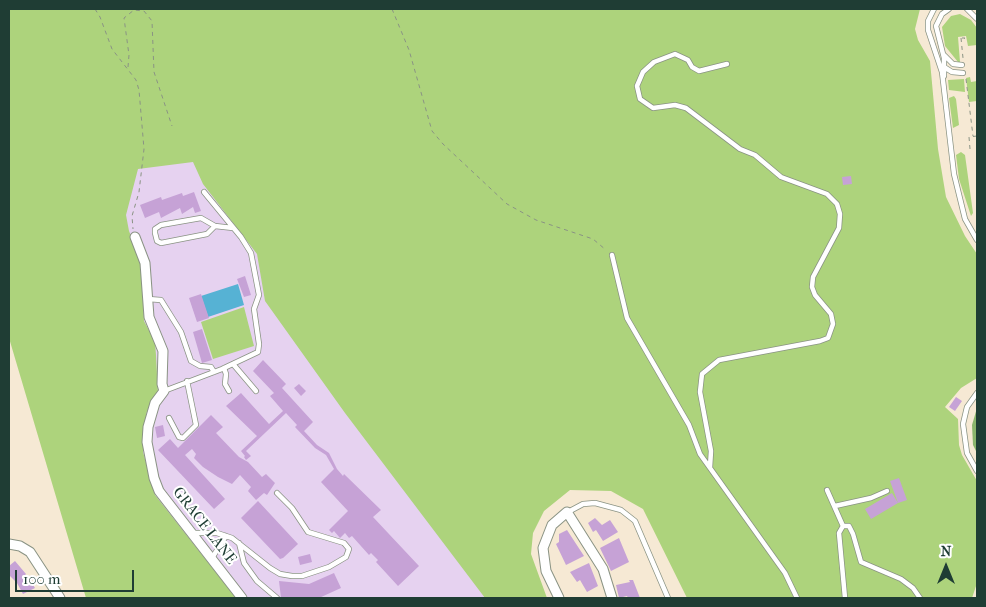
<!DOCTYPE html>
<style>
body{margin:0}
#map{position:relative;width:986px;height:607px;overflow:hidden;background:#f6e9d4;font-family:"IM FELL French Canon",serif}
canvas{display:block}
.frame{position:absolute;inset:0;border:10px solid #1f3d34;pointer-events:none}
.north{position:absolute;left:921px;top:542px;width:50px;height:50px;-webkit-text-stroke:4px #fff;paint-order:stroke;rotate:0deg;font-size:14px;font-weight:700;line-height:20px;text-align:center;color:#1f3d34}
.north::after{content:'';display:block;margin:auto;width:18px;height:22px;background:#1f3d34;clip-path:polygon(50% 0,100% 100%,50% 72%,0 100%)}
.scale{position:absolute;left:15px;top:570px;width:119px;height:22px;box-sizing:border-box;border:2px solid #1f3d34;border-top:0;padding-left:6px;font-size:15px;line-height:18px;white-space:nowrap;color:#1f3d34;-webkit-text-stroke:4px #fff;paint-order:stroke}
</style>
<div id="map">
<canvas width="986" height="607"></canvas>
<div class="frame"></div>
<div class="north">N</div>
<div class="scale">100 m</div>
</div>
<script>
const g = document.querySelector('canvas').getContext('2d');
g.lineJoin = 'round';
function paint(path, color) { g.fillStyle = color; g.fill(path, 'evenodd'); }
const shape = rows => new Path2D(rows.map(r => 'M' + r).join(''));
function trace(path, color, width, dash) { g.strokeStyle = color; g.lineWidth = width; g.lineCap = dash ? 'butt' : 'round'; g.setLineDash(dash || []); g.stroke(path); }
function drawText(font, color, halo, rows, align = 'center') {
  g.font = font + ' "IM FELL French Canon",serif'; g.lineWidth = 4; g.setLineDash([]); g.textBaseline = 'middle'; g.strokeStyle = halo; g.fillStyle = color; for (const [text, x, y, turn = 0] of rows) {
    g.save(); g.translate(x, y); g.rotate((+turn || 0) * Math.PI / 180); g.textAlign = isNaN(turn) ? turn : align; if (halo) g.strokeText(text, 0, 0); g.fillText(text, 0, 0); g.restore();
  }
}
const built = shape([
 [208,154,510,598,220,598,138,496,118,287,128,160]
]);
const green = shape([
 [9,9,920,9,915,29,918,40,930,61,938,149,946,197,965,236,977,254,977,378,961,388,945,407,958,419,959,445,962,455,977,481,977,583,972,598,687,598,643,509,611,491,570,490,544,511,533,533,531,554,547,598,485,598,345,413,265,301,257,254,203,184,193,162,138,169,126,215,129,231,142,263,144,321,155,342,156,355,158,393,147,411,143,433,143,452,155,495,236,598,86,598,9,338],
 [960,14,971,20,977,28,977,45,968,46,966,36,958,37,960,62,958,62,945,46,942,27,951,16],
 [970,77,971,82,977,81,977,101,969,102,966,78],
 [964,79,965,92,949,90,948,80],
 [954,96,956,99,959,125,953,128,949,98],
 [961,152,965,155,973,213,971,216,959,179,956,155],
 [244,307,254,346,213,359,201,322]
]);
const forest = shape([
 [977,408,977,453,973,445,972,425]
]);
const water = shape([
 [238,284,244,305,208,317,201,296]
]);
const building = shape([
 [851,176,852,184,843,185,842,177],
 [194,192,201,211,195,213,193,207,182,214,180,208,161,218,159,212,145,218,140,205,161,197,162,200,182,193,183,196],
 [245,276,251,295,244,297,237,279],
 [201,294,209,318,197,322,189,298],
 [202,329,212,360,202,363,193,332],
 [263,360,286,384,282,388,313,422,304,431,317,445,329,453,337,469,343,476,344,474,381,510,373,517,419,566,398,586,376,562,378,560,371,553,369,555,352,536,349,538,345,533,340,538,334,531,332,533,329,530,348,511,321,482,334,469,326,455,315,448,295,427,297,425,286,413,246,451,251,456,246,460,244,457,245,456,241,451,257,436,226,406,241,393,269,424,283,411,270,396,274,393,253,371],
 [299,384,306,391,301,396,294,388],
 [956,397,962,401,955,411,949,407],
 [211,415,223,427,216,433,239,457,248,462,262,477,266,474,275,483,267,495,264,493,256,500,248,491,251,487,240,475,232,484,218,477,203,467,194,458,196,454,192,449,185,455,225,499,214,509,158,450,170,439,178,448],
 [163,425,165,436,157,438,155,427],
 [899,478,907,500,898,503,890,481],
 [892,493,898,503,871,519,865,509],
 [258,501,298,544,283,558,280,559,241,518],
 [595,518,602,525,610,520,618,532,603,541,596,530,593,532,588,523],
 [567,530,584,556,566,565,556,544,559,542,559,534],
 [619,538,629,562,611,571,600,548],
 [310,554,312,562,300,565,298,557],
 [15,561,26,574,22,578,24,579,28,577,35,588,23,594,17,583,9,575,9,566],
 [589,563,598,586,587,592,580,580,577,582,570,572],
 [334,573,341,588,319,598,281,598,279,581,309,584],
 [629,580,633,580,640,598,628,598,627,596,619,598,616,585,630,582]
]);
const path = shape([
 [95,9,100,17,112,49,136,80,139,90,144,149,139,192,132,216,133,229],
 [392,9,409,50,432,131,443,144,507,204,536,220,593,239,606,250],
 [961,38,963,58],
 [962,38,965,38,963,40],
 [128,67,129,55,124,18,134,10,144,11,152,21,154,72,172,126],
 [966,79,973,136],
 [970,149,969,137,977,136]
]);
const service = shape([
 [934,9,928,21,928,30,942,72,954,174,965,219,977,240],
 [967,9,977,19],
 [944,55,953,64,962,65],
 [944,67,952,72,963,73],
 [944,76,944,58,936,26,942,14,949,9],
 [215,226,207,234,161,243,157,241,155,233,155,229,161,225,201,218,215,226,233,228],
 [612,255,627,318,689,425,700,454,785,573,797,598],
 [148,299,161,300,181,332,191,361,200,366,211,367,214,372],
 [233,364,256,391],
 [224,368,226,374,225,384,229,391],
 [164,391,222,369,258,352,259,344,254,309,259,295,251,253,241,237,204,192],
 [977,393,967,407,963,424,967,453,977,471],
 [169,418,179,437,183,438,196,425,187,381],
 [710,467,711,451,700,392,702,374,719,360,820,341,828,338,833,324,831,314,815,295,812,287,813,277,839,228,840,214,837,204,827,194,781,177,755,155,740,149,686,108,675,105,653,108,640,99,637,86,643,72,654,62,675,54,688,60,692,67,699,71,727,64],
 [827,490,843,526],
 [835,506,871,498,887,491],
 [568,512,583,504,595,503,621,510,635,521,668,598],
 [194,533,217,533,232,538,270,568,280,574,292,576,302,576,329,567,346,557,349,549,344,543,308,532,292,508,277,493],
 [239,543,244,563,257,581,277,598],
 [212,558,226,536],
 [845,598,839,533,843,526,849,526,853,534,861,562,901,579,913,588,920,598]
]);
const minor = shape([
 [135,237,145,263,149,317,163,351,162,384,164,391,155,403,148,427,147,442,154,478,159,491,242,598],
 [9,544,20,546,30,552,60,598],
 [559,598,546,571,543,548,552,525,567,512,603,569,612,598]
]);
const streetNames = [
 ["GRACE LANE",204,526,52]
];
paint(built, '#e6d2f0');
paint(green, '#add37c');
paint(forest, '#8ab56c');
paint(water, '#56b2d4');
paint(building, '#c6a2d6');
trace(service, '#8a9384', 6);
trace(minor, '#8a9384', 11);
trace(path, '#8a9384', 1, [4, 4]);
trace(service, '#fff', 4.5);
trace(minor, '#fff', 9);
drawText('15px', '#1f3d34', '#fff', streetNames);
</script>
